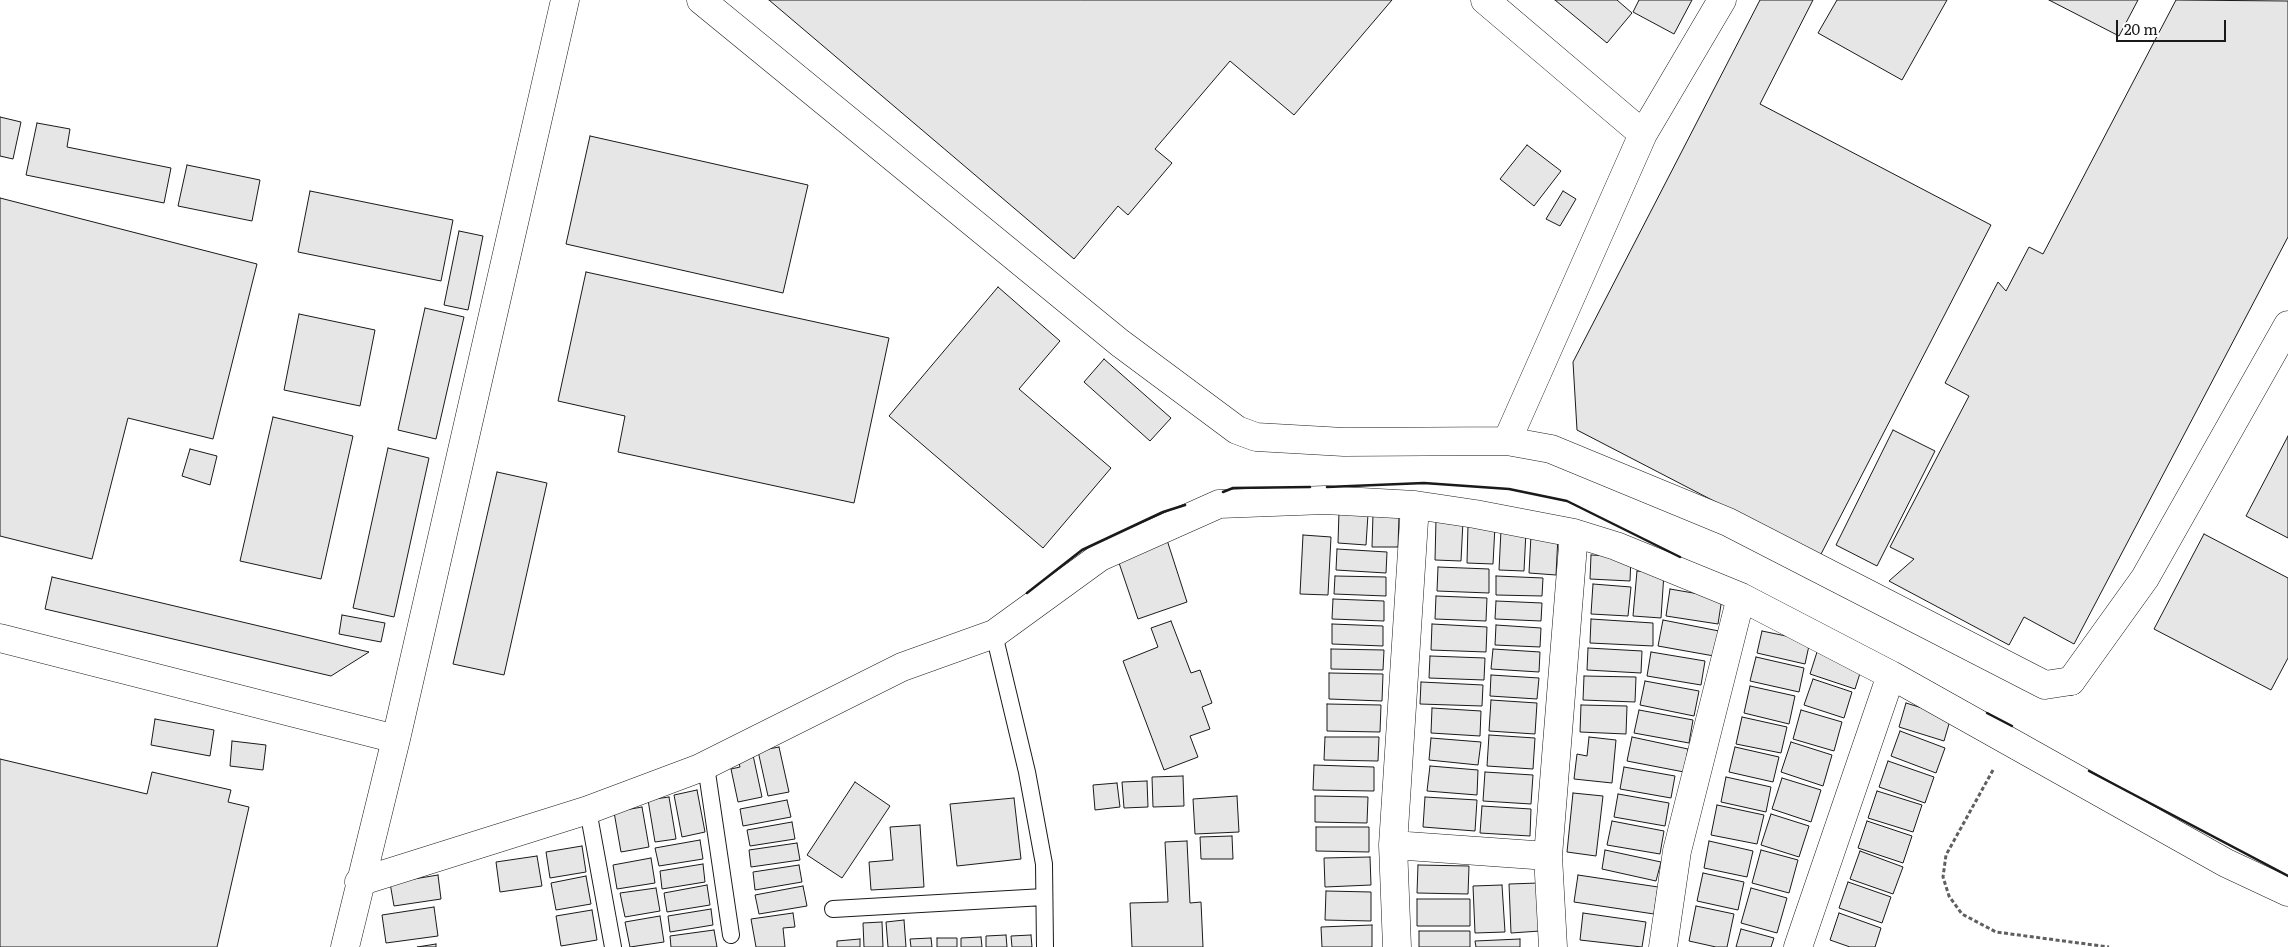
<!DOCTYPE html>
<style>
body{margin:0}
#map{position:relative;width:2288px;height:947px;overflow:hidden;background:#fff;font-family:Literata,serif}
canvas{display:block}
.scale{position:absolute;left:2116px;top:20px;width:110px;height:22px;box-sizing:border-box;border:2px solid #1a1a1a;border-top:0;padding-left:6px;font-size:15px;line-height:18px;white-space:nowrap;color:#1a1a1a;-webkit-text-stroke:4px #fff;paint-order:stroke}
</style>
<div id="map">
<canvas width="2288" height="947"></canvas>
<div class="scale">20 m</div>
</div>
<script>
const g = document.querySelector('canvas').getContext('2d');
g.lineJoin = 'round';
function paint(path, color) { g.fillStyle = color; g.fill(path, 'evenodd'); }
const shape = rows => new Path2D(rows.map(r => 'M' + r).join(''));
function trace(path, color, width, dash) { g.strokeStyle = color; g.lineWidth = width; g.lineCap = dash ? 'butt' : 'round'; g.setLineDash(dash || []); g.stroke(path); }
const building = shape([
 [769,0,1392,0,1294,115,1230,61,1155,149,1172,163,1128,215,1118,206,1074,259,769,0],
 [1555,0,1617,0,1632,13,1607,43,1555,0],
 [1639,0,1692,0,1674,34,1633,12,1639,0],
 [1760,0,1813,0,1760,104,1991,225,1820,556,1577,430,1573,362,1760,0],
 [1837,0,1947,0,1902,80,1818,33,1837,0],
 [2049,0,2138,0,2119,36,2049,0],
 [2176,0,2288,1,2288,237,2074,644,2024,617,2009,645,1889,581,1914,559,1890,547,1969,396,1945,383,1998,282,2006,291,2029,247,2043,254,2176,0],
 [0,117,21,122,13,159,0,156,0,117],
 [37,123,70,129,67,147,171,168,164,203,26,175,37,123],
 [590,136,808,185,783,293,566,244,590,136],
 [1527,145,1561,171,1534,206,1500,179,1527,145],
 [187,165,260,180,252,221,178,206,187,165],
 [310,191,453,220,441,281,298,252,310,191],
 [1563,191,1576,199,1560,226,1546,219,1563,191],
 [0,198,257,264,213,439,128,418,92,559,0,536,0,198],
 [459,231,483,236,468,310,444,305,459,231],
 [586,272,889,338,854,503,618,452,625,416,558,401,586,272],
 [998,287,1060,341,1019,389,1111,468,1043,548,889,416,998,287],
 [425,308,464,317,436,439,398,430,425,308],
 [299,314,375,330,360,406,284,390,299,314],
 [1104,359,1171,418,1150,441,1084,382,1104,359],
 [273,417,353,436,321,579,240,561,273,417],
 [1893,430,1935,451,1877,566,1836,545,1893,430],
 [2288,436,2288,538,2246,516,2288,436],
 [388,448,429,458,394,617,353,608,388,448],
 [190,449,217,456,210,485,182,476,190,449],
 [497,472,547,483,504,675,453,664,497,472],
 [1339,512,1368,514,1366,545,1338,543,1339,512],
 [1373,514,1399,516,1398,547,1372,547,1373,514],
 [1436,520,1463,521,1461,561,1435,560,1436,520],
 [1468,525,1495,526,1493,564,1467,563,1468,525],
 [1501,530,1526,531,1524,571,1499,570,1501,530],
 [2204,534,2288,578,2288,658,2271,690,2154,629,2204,534],
 [1303,535,1331,537,1328,595,1300,594,1303,535],
 [1531,535,1558,536,1556,575,1529,573,1531,535],
 [1167,540,1187,602,1138,619,1117,557,1167,540],
 [1337,549,1387,552,1386,573,1336,570,1337,549],
 [1591,555,1631,557,1630,581,1590,579,1591,555],
 [1438,567,1489,569,1489,593,1437,591,1438,567],
 [1637,571,1664,573,1661,618,1633,616,1637,571],
 [1335,576,1386,577,1386,596,1334,594,1335,576],
 [1496,576,1543,578,1542,596,1496,595,1496,576],
 [52,577,369,652,331,676,45,609,52,577],
 [1593,584,1631,587,1628,616,1591,614,1593,584],
 [1670,589,1722,598,1718,624,1666,616,1670,589],
 [1436,596,1487,598,1486,621,1435,619,1436,596],
 [1333,599,1384,601,1384,621,1332,619,1333,599],
 [1496,601,1542,603,1541,621,1495,619,1496,601],
 [342,615,385,623,381,642,339,634,342,615],
 [1591,619,1653,623,1653,646,1590,643,1591,619],
 [1663,620,1719,631,1714,656,1658,646,1663,620],
 [1171,621,1191,673,1200,670,1212,703,1202,707,1210,729,1190,736,1198,757,1164,770,1123,661,1158,647,1151,628,1171,621],
 [1332,624,1383,626,1383,646,1332,644,1332,624],
 [1432,624,1487,627,1486,652,1431,650,1432,624],
 [1496,625,1541,628,1540,647,1495,645,1496,625],
 [1762,631,1810,641,1805,664,1757,653,1762,631],
 [1588,648,1642,651,1641,673,1587,670,1588,648],
 [1331,649,1384,650,1383,670,1331,669,1331,649],
 [1493,649,1540,652,1539,672,1491,669,1493,649],
 [1651,652,1705,661,1701,685,1647,676,1651,652],
 [1817,652,1862,667,1855,689,1810,674,1817,652],
 [1430,656,1485,658,1484,680,1429,678,1430,656],
 [1756,657,1804,668,1799,692,1750,681,1756,657],
 [1329,673,1383,674,1382,701,1329,699,1329,673],
 [1491,675,1539,678,1537,699,1490,696,1491,675],
 [1584,676,1636,677,1635,702,1583,700,1584,676],
 [1813,679,1852,692,1844,718,1804,705,1813,679],
 [1645,681,1699,691,1694,716,1640,705,1645,681],
 [1421,682,1483,685,1482,706,1420,704,1421,682],
 [1750,686,1795,696,1789,724,1744,713,1750,686],
 [1491,700,1537,703,1535,734,1489,731,1491,700],
 [1906,703,1951,717,1944,741,1899,727,1906,703],
 [1327,704,1381,705,1380,732,1327,731,1327,704],
 [1581,705,1627,706,1626,734,1580,732,1581,705],
 [1432,708,1481,711,1480,736,1431,733,1432,708],
 [1639,710,1693,720,1689,743,1634,733,1639,710],
 [1801,710,1842,722,1834,751,1793,739,1801,710],
 [1742,717,1787,727,1781,753,1736,744,1742,717],
 [155,719,214,730,210,756,151,745,155,719],
 [1900,731,1945,748,1936,773,1891,756,1900,731],
 [1489,735,1535,738,1533,769,1487,766,1489,735],
 [1325,737,1379,737,1378,761,1324,760,1325,737],
 [1589,737,1616,740,1612,783,1574,779,1577,754,1587,756,1589,737],
 [1632,737,1688,749,1684,772,1627,761,1632,737],
 [1431,738,1481,742,1478,765,1429,760,1431,738],
 [232,741,266,745,263,770,230,766,232,741],
 [1791,742,1832,755,1823,786,1781,772,1791,742],
 [779,747,789,792,768,796,758,751,779,747],
 [1735,747,1779,757,1773,782,1729,772,1735,747],
 [753,755,762,797,738,802,731,769,740,767,738,759,753,755],
 [0,759,147,794,152,772,231,790,228,802,249,807,217,947,0,947,0,759],
 [1888,761,1934,777,1925,803,1879,787,1888,761],
 [1314,765,1374,767,1374,791,1313,790,1314,765],
 [1430,766,1478,770,1477,795,1427,791,1430,766],
 [1624,767,1675,776,1671,798,1620,789,1624,767],
 [1485,772,1533,775,1531,804,1483,801,1485,772],
 [1183,776,1184,806,1153,807,1152,777,1183,776],
 [1726,777,1771,787,1766,812,1721,802,1726,777],
 [1782,778,1821,790,1811,822,1772,809,1782,778],
 [1147,781,1148,807,1124,808,1122,782,1147,781],
 [855,782,890,806,842,878,807,855,855,782],
 [1117,783,1120,807,1095,810,1093,785,1117,783],
 [697,790,705,832,682,837,674,795,697,790],
 [1877,791,1922,805,1913,832,1868,818,1877,791],
 [1573,793,1603,796,1596,856,1567,852,1573,793],
 [1618,794,1669,803,1665,826,1614,817,1618,794],
 [1237,796,1239,832,1195,834,1193,799,1237,796],
 [1315,796,1368,797,1367,823,1315,822,1315,796],
 [669,797,676,839,655,842,648,800,669,797],
 [1425,797,1477,800,1475,831,1423,827,1425,797],
 [1014,798,1021,859,957,866,950,804,1014,798],
 [787,800,791,817,743,826,740,809,787,800],
 [1717,805,1764,815,1757,844,1711,835,1717,805],
 [1482,806,1531,809,1530,836,1480,833,1482,806],
 [642,807,649,847,621,852,614,812,642,807],
 [1771,814,1809,826,1799,857,1761,845,1771,814],
 [1612,821,1664,831,1660,854,1607,845,1612,821],
 [1867,821,1912,836,1903,863,1858,848,1867,821],
 [792,822,795,839,750,846,747,830,792,822],
 [920,825,924,887,871,890,869,862,893,860,890,827,920,825],
 [1316,827,1369,827,1369,852,1316,851,1316,827],
 [1232,836,1233,859,1201,859,1200,837,1232,836],
 [700,840,703,859,659,866,655,848,700,840],
 [1187,841,1190,903,1201,902,1203,947,1132,947,1130,903,1168,902,1165,842,1187,841],
 [1709,841,1753,851,1747,877,1704,868,1709,841],
 [797,843,800,860,751,867,749,850,797,843],
 [582,846,586,872,550,878,546,852,582,846],
 [1605,850,1661,862,1656,881,1602,869,1605,850],
 [1761,850,1798,860,1789,893,1752,883,1761,850],
 [1860,851,1903,867,1893,894,1850,879,1860,851],
 [537,856,542,886,500,892,496,862,537,856],
 [1370,857,1371,885,1325,887,1324,858,1370,857],
 [651,858,655,883,617,889,613,865,651,858],
 [703,864,705,882,662,889,660,871,703,864],
 [799,865,802,882,755,890,753,872,799,865],
 [1418,865,1469,866,1468,894,1417,893,1418,865],
 [1703,873,1744,882,1738,910,1697,901,1703,873],
 [438,875,441,899,394,906,390,883,438,875],
 [1578,875,1658,887,1654,914,1574,902,1578,875],
 [586,876,591,904,556,910,551,883,586,876],
 [1848,882,1891,897,1882,923,1839,908,1848,882],
 [1538,883,1540,931,1511,933,1509,884,1538,883],
 [707,885,710,905,667,912,664,893,707,885],
 [1502,885,1505,932,1475,933,1473,886,1502,885],
 [803,886,807,906,759,914,755,895,803,886],
 [656,888,660,911,625,917,620,893,656,888],
 [1751,888,1787,898,1777,933,1741,923,1751,888],
 [1326,891,1371,892,1371,921,1325,920,1326,891],
 [1417,899,1470,899,1470,926,1417,926,1417,899],
 [1696,906,1734,914,1727,947,1716,947,1689,941,1696,906],
 [434,907,438,936,386,943,382,915,434,907],
 [711,909,713,925,670,932,668,916,711,909],
 [592,910,597,940,561,946,556,916,592,910],
 [793,913,795,927,783,928,785,947,756,947,751,919,793,913],
 [1583,913,1646,922,1642,947,1580,940,1583,913],
 [1839,913,1881,928,1875,947,1850,947,1830,940,1839,913],
 [660,916,664,942,630,947,625,922,660,916],
 [904,920,906,947,888,947,886,922,904,920],
 [882,922,883,947,864,947,863,923,882,922],
 [1372,925,1372,947,1322,947,1321,927,1372,925],
 [1741,929,1774,938,1771,947,1736,947,1741,929],
 [714,930,717,947,671,947,670,936,714,930],
 [1419,931,1470,931,1470,947,1419,947,1419,931],
 [1006,935,1007,947,986,947,986,936,1006,935],
 [1031,935,1032,947,1012,947,1011,936,1031,935],
 [981,937,982,947,961,947,961,938,981,937],
 [931,938,932,947,911,947,910,939,931,938],
 [937,938,957,938,957,947,937,947,937,938],
 [860,939,860,947,837,947,837,941,860,939],
 [1520,939,1520,947,1476,947,1475,941,1520,939],
 [436,944,436,947,417,947,436,944]
]);
const path = shape([
 [1993,770,1946,855,1943,877,1949,896,1962,914,1996,932,2109,947]
]);
const service = shape([
 [994,634,1027,772,1044,864,1045,947],
 [706,766,731,935],
 [588,810,613,947],
 [833,909,1044,897]
]);
const minor = shape([
 [701,0,1120,343,1237,430,1256,437,1344,442,1507,441,1551,449,1728,522,2045,685,2071,681],
 [1485,0,1643,134],
 [1507,441,1643,134,1722,0],
 [0,638,396,739],
 [1393,845,1415,505],
 [359,882,588,810,700,768,902,667,994,634,1100,557,1219,504,1325,500,1415,505,1475,514,1574,533,1616,546,1741,597,1891,675,2226,863,2288,892],
 [345,947,396,739,565,0],
 [1397,947,1393,845,1548,856],
 [1553,947,1548,856,1574,533],
 [1663,947,1677,851,1741,597],
 [1798,947,1891,675]
]);
const tertiary = shape([
 [2071,681,2145,578,2288,325]
]);
const wall = shape([
 [1327,487,1424,483,1509,489,1567,501,1680,557],
 [1223,492,1233,488,1310,487],
 [1027,593,1082,550,1163,512,1185,505],
 [1987,713,2012,726],
 [2089,771,2288,876]
]);
paint(building, '#e6e6e6');
trace(building, '#1a1a1a', 1);
trace(service, '#1a1a1a', 18);
trace(minor, '#1a1a1a', 29);
trace(tertiary, '#1a1a1a', 29);
trace(path, '#5f5f5f', 3, [4, 2.5]);
trace(service, '#fff', 16);
trace(minor, '#fff', 28);
trace(tertiary, '#fff', 28);
trace(wall, '#1a1a1a', 2.5);
</script>
